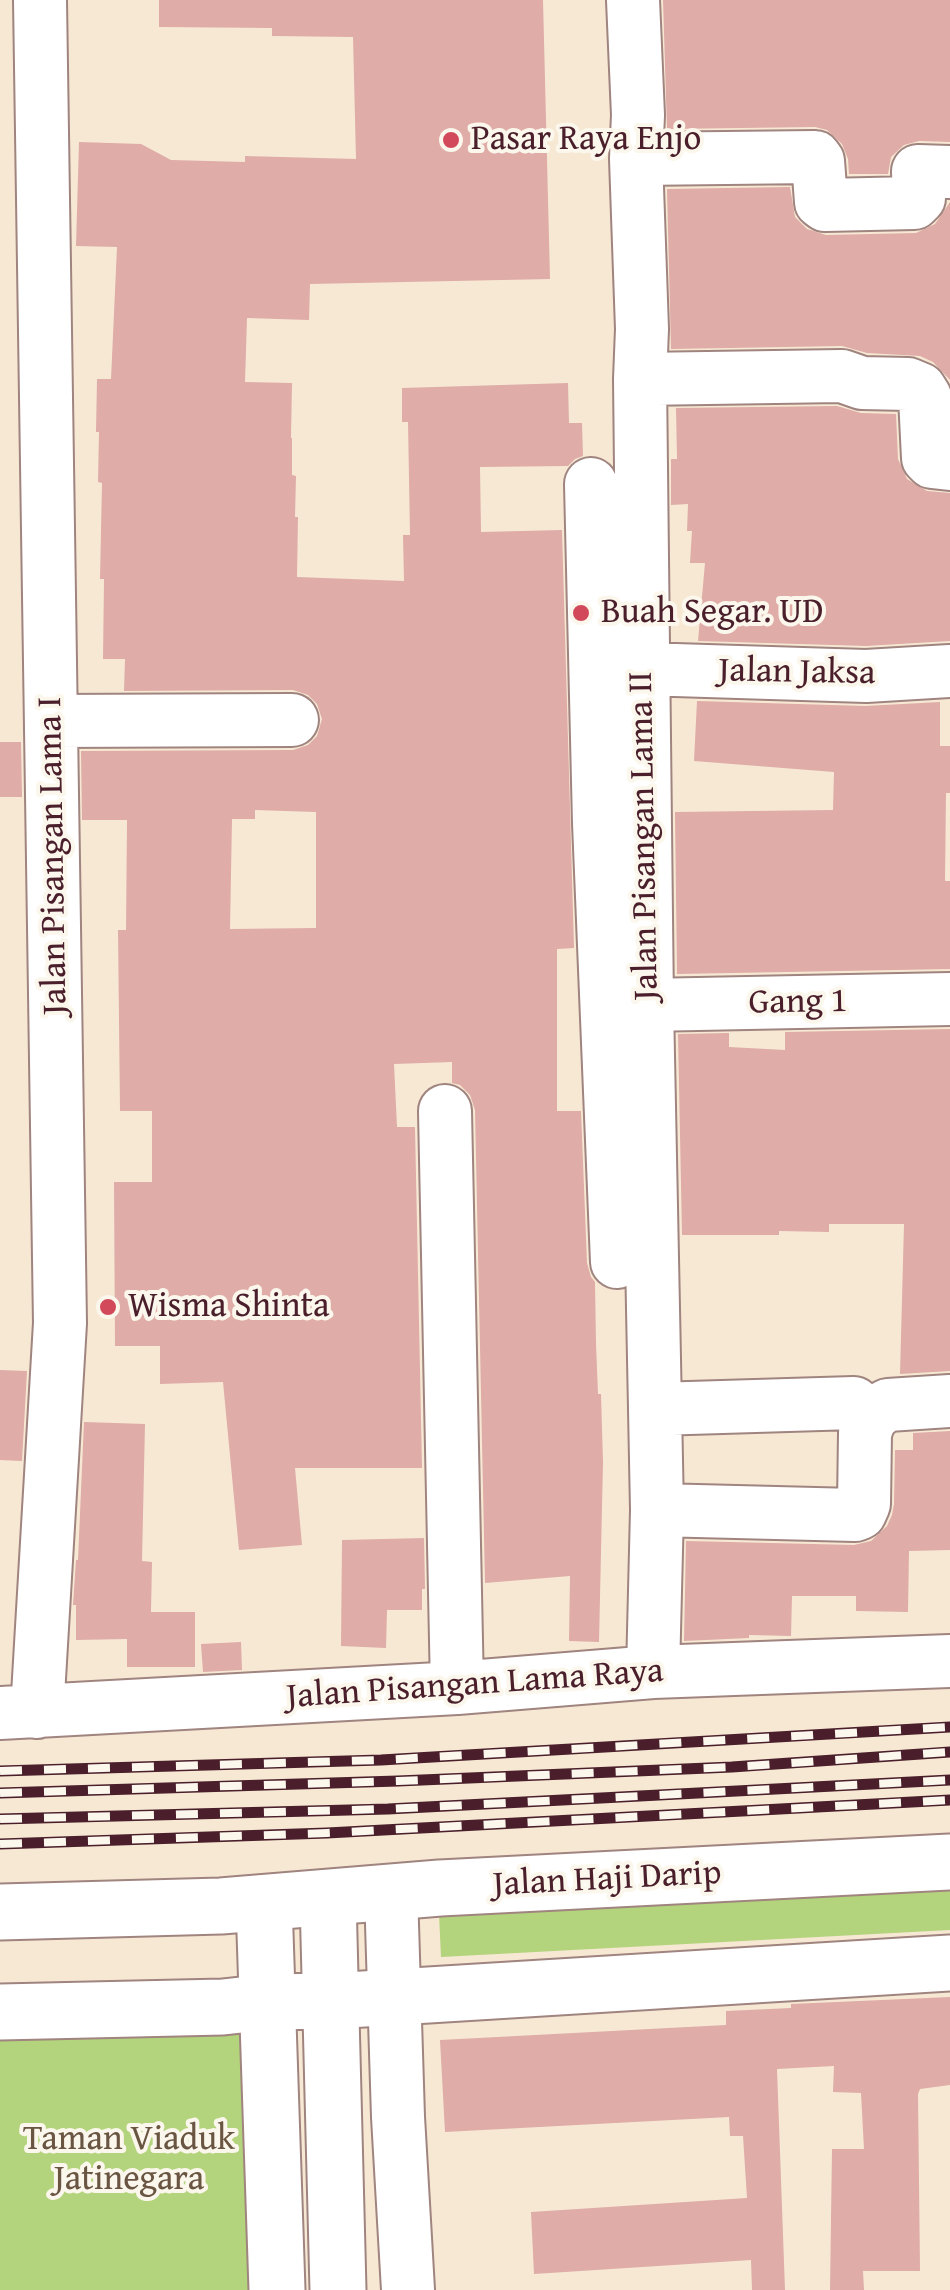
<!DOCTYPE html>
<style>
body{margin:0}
canvas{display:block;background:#f6e8d3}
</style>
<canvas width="950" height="2290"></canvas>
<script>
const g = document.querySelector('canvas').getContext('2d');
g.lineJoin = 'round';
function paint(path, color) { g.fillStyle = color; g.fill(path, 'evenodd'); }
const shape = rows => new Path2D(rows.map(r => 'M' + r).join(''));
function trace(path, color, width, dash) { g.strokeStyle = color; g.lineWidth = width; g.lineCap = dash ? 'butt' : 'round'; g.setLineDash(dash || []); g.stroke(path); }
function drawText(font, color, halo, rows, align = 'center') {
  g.font = font + ' "Gentium Book Plus",serif'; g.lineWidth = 8; g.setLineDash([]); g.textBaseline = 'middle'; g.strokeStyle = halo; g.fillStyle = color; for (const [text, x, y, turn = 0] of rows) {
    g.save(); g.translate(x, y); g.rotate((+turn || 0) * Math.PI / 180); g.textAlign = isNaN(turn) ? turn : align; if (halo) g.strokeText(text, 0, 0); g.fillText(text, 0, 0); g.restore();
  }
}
const green = shape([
 [950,1887,950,1930,441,1957,439,1914],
 [251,2025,264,2290,0,2290,0,2037]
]);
const building = shape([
 [159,0,543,0,550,279,310,284,309,320,247,318,245,382,292,383,291,438,292,438,292,475,296,476,295,517,298,517,297,577,404,581,403,535,410,535,408,422,402,422,402,388,568,383,569,423,582,423,583,456,575,459,568,466,480,467,481,532,562,530,574,948,557,949,557,1111,581,1111,587,1263,591,1277,595,1282,596,1344,598,1394,601,1394,603,1462,599,1642,569,1641,570,1576,485,1583,475,1110,470,1095,460,1085,452,1083,452,1062,394,1064,397,1127,415,1127,422,1468,295,1468,302,1545,239,1550,223,1382,160,1384,160,1346,115,1346,114,1182,152,1182,152,1111,120,1111,118,930,126,930,127,820,82,820,81,751,293,750,308,745,317,736,322,719,317,704,308,695,293,690,124,691,125,659,103,659,104,579,100,579,102,483,98,482,99,432,96,432,97,379,111,379,117,247,76,246,79,142,141,144,171,160,245,162,245,156,356,159,353,37,272,36,272,28,159,27],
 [255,810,316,812,316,928,230,929,232,819,255,819],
 [663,0,950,0,950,142,919,141,904,145,891,157,888,174,849,174,848,159,842,144,827,130,815,127,667,129],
 [790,187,795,217,807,229,826,235,916,233,935,224,950,202,950,380,933,362,920,356,867,353,842,346,671,349,667,189],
 [837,406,861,413,896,414,898,459,907,479,927,491,950,493,950,641,866,646,698,641,705,563,690,563,692,531,687,531,688,504,671,505,671,459,677,459,676,408],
 [697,701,865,706,940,702,940,746,950,746,950,793,946,793,945,881,950,881,950,969,677,974,675,812,833,810,834,772,694,761],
 [0,742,21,742,22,797,0,797],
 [950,1029,950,1371,900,1374,904,1224,829,1224,829,1232,779,1231,779,1235,682,1235,678,1034,729,1033,729,1047,785,1050,785,1032],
 [0,1370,27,1371,22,1461,0,1460],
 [84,1422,145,1424,142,1561,152,1562,151,1612,195,1612,195,1667,127,1667,127,1639,76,1640,76,1605,73,1605,76,1560,78,1560],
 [950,1431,950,1550,909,1551,908,1612,856,1611,856,1596,792,1596,791,1636,749,1635,749,1638,684,1641,686,1541,854,1545,871,1541,887,1526,892,1515,894,1504,895,1450,913,1450,913,1433],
 [424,1538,425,1589,422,1589,422,1610,387,1610,386,1648,341,1646,342,1540],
 [241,1642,242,1670,203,1672,201,1644],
 [950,1997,950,2085,920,2089,918,2094,920,2271,863,2271,864,2290,830,2290,832,2149,864,2149,861,2093,833,2092,834,2066,777,2069,785,2290,752,2290,751,2260,534,2274,531,2212,747,2198,743,2136,730,2136,729,2117,445,2132,440,2040,726,2025,726,2011,791,2008,791,2004]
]);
const minor = shape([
 [633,0,638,115,636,159,642,329,640,379,647,1005,657,1510,653,1672],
 [636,159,815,157,818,161,821,202,825,205,914,203,919,198,918,171,950,172],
 [640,379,842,376,862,383,908,384,920,389,925,397,928,458,932,462,950,464],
 [591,484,599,823,617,1262],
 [643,669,866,676,950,671],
 [52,721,292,720],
 [647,1005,950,999],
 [445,1111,457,1688],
 [656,1409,854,1403],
 [657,1510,855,1515,860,1513,864,1504,865,1433,869,1421,876,1412,888,1405,950,1401],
 [37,1712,60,1323,40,0],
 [0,1713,457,1688,653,1672,950,1661],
 [391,1892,398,2117,408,2290]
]);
const major = shape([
 [0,1912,221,1906,440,1888,950,1862],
 [0,2012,223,2007,268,2002,331,2001,950,1963]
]);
const highway = shape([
 [328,1898,338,2290],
 [264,1903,277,2290]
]);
const rail = shape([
 [0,1771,381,1760,950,1727],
 [0,1793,398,1781,732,1767,950,1752],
 [0,1819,388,1809,950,1780],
 [0,1844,327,1833,950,1800]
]);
const markers = [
 [451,140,10,"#d1495b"],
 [581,613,10,"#d1495b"],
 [108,1307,10,"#d1495b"]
];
const poiNames = [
 ["Pasar Raya Enjo",471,140],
 ["Buah Segar. UD",601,613],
 ["Wisma Shinta",128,1307]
];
const streetNames = [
 ["Jalan Jaksa",797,673,1],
 ["Jalan Pisangan Lama II",645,836,-91],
 ["Jalan Pisangan Lama I",54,856,-91],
 ["Gang 1",798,1003,-1],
 ["Jalan Pisangan Lama Raya",475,1685,-4],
 ["Jalan Haji Darip",607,1880,-3]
];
const parkNames = [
 ["Taman Viaduk",129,2140],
 ["Jatinegara",129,2180]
];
paint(green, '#b3d47c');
paint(building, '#dfaca8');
trace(minor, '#a0847f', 56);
trace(major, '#a0847f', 59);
trace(highway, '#a0847f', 59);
trace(minor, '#fff', 52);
trace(major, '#fff', 55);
trace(highway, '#fff', 55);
trace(rail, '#4a1f2b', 11);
trace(rail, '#fbf7ec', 8, [22]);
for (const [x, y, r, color] of markers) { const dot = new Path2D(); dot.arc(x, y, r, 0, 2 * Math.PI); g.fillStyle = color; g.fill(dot); trace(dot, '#fbf7ec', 4); }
drawText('35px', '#4a1f2b', '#fbf7ec', poiNames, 'left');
drawText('35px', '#4a1f2b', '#fbf7ec', streetNames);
drawText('35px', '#6a5543', '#fbf7ec', parkNames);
</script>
